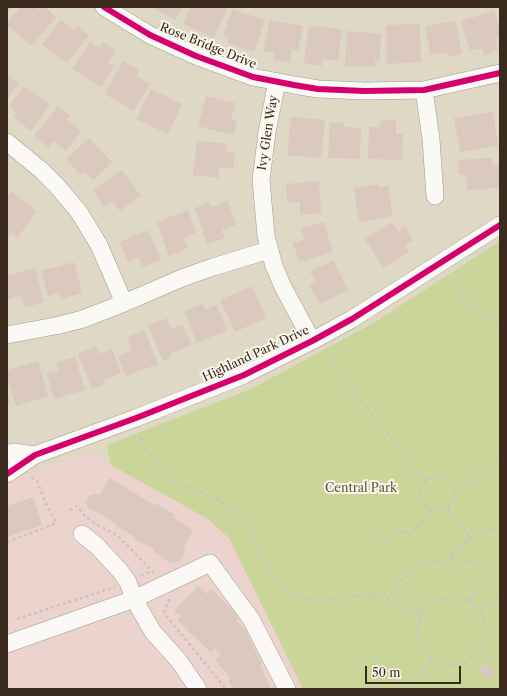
<!DOCTYPE html>
<style>
body{margin:0}
#map{position:relative;width:507px;height:696px;overflow:hidden;background:#dfd8c4;font-family:"Libre Caslon Text",serif}
canvas{display:block}
.frame{position:absolute;inset:0;border:8px solid #3b2a1e;pointer-events:none}
.scale{position:absolute;left:365px;top:666px;width:96px;height:18px;box-sizing:border-box;border:2px solid #3b2a1e;border-top:0;padding-left:5px;font-size:12px;line-height:14px;white-space:nowrap;color:#3b2a1e;-webkit-text-stroke:3px #fbf7ec;paint-order:stroke}
</style>
<div id="map">
<canvas width="507" height="696"></canvas>
<div class="frame"></div>
<div class="scale">50 m</div>
</div>
<script>
const g = document.querySelector('canvas').getContext('2d');
g.lineJoin = 'round';
function paint(path, color) { g.fillStyle = color; g.fill(path, 'evenodd'); }
const shape = rows => new Path2D(rows.map(r => 'M' + r).join(''));
function trace(path, color, width, dash) { g.strokeStyle = color; g.lineWidth = width; g.lineCap = dash ? 'butt' : 'round'; g.setLineDash(dash || []); g.stroke(path); }
function drawText(font, color, halo, rows, align = 'center') {
  g.font = font + ' "Libre Caslon Text",serif'; g.lineWidth = 4; g.setLineDash([]); g.textBaseline = 'middle'; g.strokeStyle = halo; g.fillStyle = color; for (const [text, x, y, turn = 0] of rows) {
    g.save(); g.translate(x, y); g.rotate((+turn || 0) * Math.PI / 180); g.textAlign = isNaN(turn) ? turn : align; if (halo) g.strokeText(text, 0, 0); g.fillText(text, 0, 0); g.restore();
  }
}
const built = shape([
 [88,453,208,519,229,538,303,689,7,689,7,481]
]);
const green = shape([
 [500,241,500,689,303,689,229,538,208,519,111,465,107,445,251,389,377,321]
]);
const building = shape([
 [7,7,13,7,7,13],
 [20,7,35,7,39,10,41,7,45,7,56,17,32,46,7,25,7,23],
 [152,7,183,7,175,20],
 [191,7,228,7,214,38,183,24],
 [232,9,265,20,254,52,227,43,229,38,223,36],
 [494,11,500,31,500,37,495,39,498,50,484,55,482,48,470,51,461,21],
 [61,20,74,30,77,26,89,35,67,63,42,45],
 [270,20,303,26,298,51,292,49,289,63,274,60,275,53,263,51],
 [455,20,462,54,448,57,447,52,431,55,425,27],
 [420,24,421,62,387,64,386,25],
 [309,25,342,30,338,61,323,59,322,66,304,63],
 [347,31,381,34,380,61,375,60,375,67,345,66],
 [90,42,99,48,103,42,116,50,108,63,114,66,101,87,72,69],
 [123,61,139,70,136,76,150,84,134,111,105,94],
 [7,74,19,84,7,99],
 [24,86,50,105,31,131,13,117,17,113,9,106],
 [151,89,182,104,168,134,136,119],
 [206,96,235,103,231,119,237,120,233,135,198,126],
 [58,106,70,116,67,120,81,131,66,151,53,141,48,148,34,136],
 [493,112,498,146,460,152,454,118],
 [291,117,325,120,321,158,287,155],
 [381,120,396,120,396,134,403,134,402,160,368,159,369,127,380,127],
 [330,122,344,123,344,127,361,128,360,159,328,158],
 [89,138,112,162,93,180,85,172,81,175,66,159],
 [197,141,227,144,226,152,235,153,233,169,220,167,218,178,193,175],
 [492,158,493,165,500,164,500,188,467,190,466,175,459,175,458,160],
 [122,170,141,196,120,211,113,201,104,207,93,190],
 [319,181,321,213,300,215,300,202,287,203,286,184],
 [378,184,379,187,388,186,393,216,359,222,354,188],
 [11,191,37,212,17,238,11,233,9,236,7,234,7,196],
 [228,201,236,225,222,229,225,238,207,244,195,208,209,203,211,207],
 [188,210,196,233,184,238,188,248,169,256,157,222],
 [324,222,333,252,299,262,293,243,304,240,301,228],
 [392,222,398,231,405,227,413,240,405,245,409,252,383,268,365,239],
 [148,230,161,259,143,267,139,257,128,262,120,242],
 [333,260,348,290,320,304,309,285,315,281,310,272],
 [74,262,82,293,61,299,59,293,48,296,41,271],
 [35,268,44,302,25,308,21,295,8,299,7,293,7,275],
 [252,286,266,318,235,332,220,300],
 [203,304,205,310,217,305,227,330,197,343,184,312],
 [167,318,171,329,183,325,191,345,169,354,170,358,163,361,148,326],
 [145,331,158,364,126,376,118,356,132,350,127,337],
 [96,346,99,354,112,349,121,373,104,380,105,384,92,389,78,354],
 [75,357,85,390,54,399,47,374,58,371,56,362],
 [38,361,48,396,16,406,7,376,7,370],
 [7,394,10,403,7,404],
 [110,478,154,505,155,503,175,515,174,518,193,530,184,546,185,552,180,561,171,563,162,558,161,556,154,552,155,550,134,538,135,537,115,525,116,524,96,511,94,512,88,508,86,501,90,495,96,494,100,495],
 [33,497,42,525,7,537,7,506],
 [198,586,207,594,211,589,239,617,236,621,245,629,262,664,260,665,271,689,274,686,275,689,234,689,228,681,231,679,215,660,221,655,214,648,211,653,177,620,181,616,174,611],
 [486,663,495,673,488,680,479,669]
]);
const path = shape([
 [452,280,468,304,500,324],
 [329,356,336,370,427,482],
 [140,438,148,454,170,480,218,499,246,523,273,579,290,594,314,600,371,594,387,600,401,580,413,570,428,563,451,559,454,551,471,538,447,508],
 '420 494a17 17 0 1 1 34 0a17 17 0 1 1-34 0Z',
 [454,497,500,461],
 [70,510,77,506,85,516,94,523,118,536,154,573],
 [471,538,486,530,500,528],
 [381,540,385,544,403,530,408,535,434,511],
 [7,542,52,525,56,522,47,506,37,481,31,477],
 [451,559,465,560,486,566],
 [141,576,151,571],
 '418 631a34 34 0 1 1 68 0a34 34 0 1 1-68 0Z',
 [169,599,169,600,164,613,226,689],
 [387,600,422,615],
 [366,601,372,595],
 [470,601,488,570],
 [481,610,500,597],
 [17,619,115,587],
 [373,687,379,689],
 [406,689,432,659]
]);
const minor = shape([
 [104,7,150,35,196,56,253,77,294,85,318,89,364,91,424,90,500,73],
 [277,82,267,132,261,180,266,236,274,266,283,287,312,341],
 [424,90,431,139,435,196],
 [7,142,41,170,57,186,79,212,99,245,124,303],
 [7,335,60,325,83,319,124,303,182,278,213,267,269,250],
 [7,454,13,452,35,455],
 [7,474,35,455,136,418,244,375,312,341,352,319,500,225],
 [82,534,97,546,120,571,128,582,134,599,210,563,251,619,287,689],
 [7,644,134,599,153,632,179,661,198,689]
]);
const cycleway = shape([
 [104,7,150,35,196,56,253,77,294,85,318,89,364,91,424,90,500,73],
 [7,474,35,455,136,418,244,375,312,341,352,319,500,225]
]);
const streetNames = [
 ["Rose Bridge Drive",208,46,22],
 ["Ivy Glen Way",268,133,-81],
 ["Highland Park Drive",256,354,-25]
];
const parkNames = [
 ["Central Park",361,489]
];
paint(built, '#ecd3ce');
paint(green, '#cad59a');
paint(building, '#dbc8be');
trace(minor, '#a09a8d', 18);
trace(path, '#c8c5c1', 2.5, [3, 3]);
trace(minor, '#faf9f6', 17);
trace(cycleway, '#d6006c', 6);
drawText('12px', '#3b2a1e', '#fbf7ec', streetNames);
drawText('12px', '#5a5434', '#fbf7ec', parkNames);
</script>
